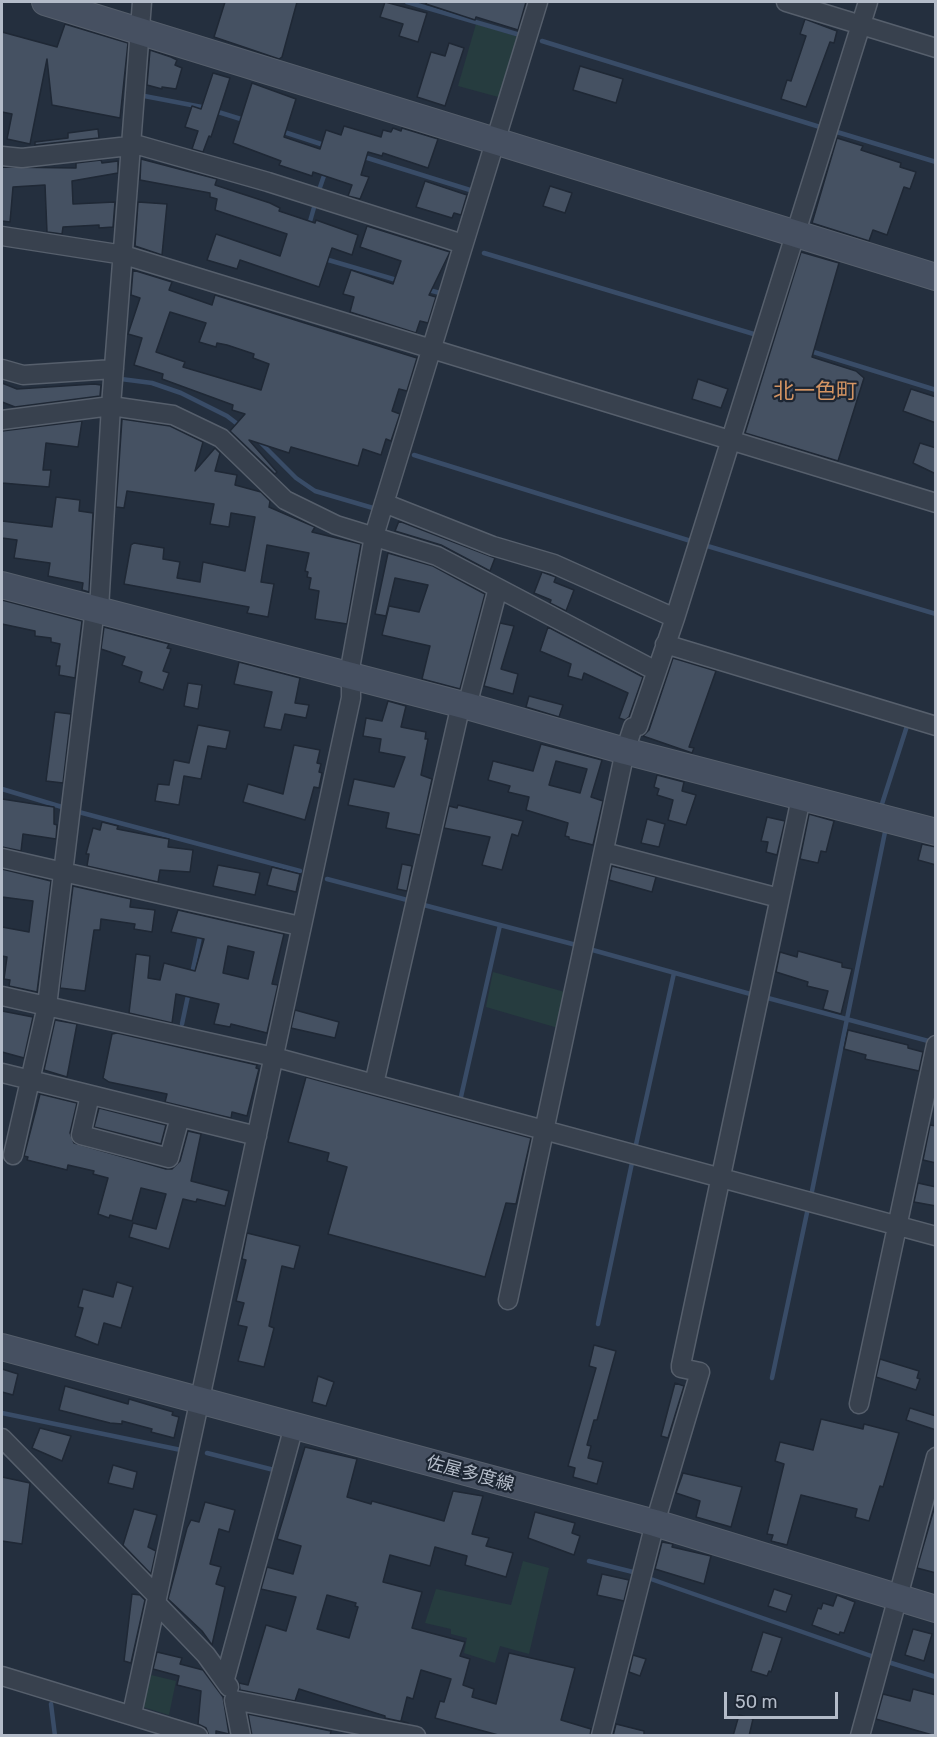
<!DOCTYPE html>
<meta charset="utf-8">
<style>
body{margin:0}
#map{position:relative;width:937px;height:1737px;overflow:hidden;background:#242f3e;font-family:Rubik,sans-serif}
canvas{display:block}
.frame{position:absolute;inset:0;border:3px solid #b4bcc9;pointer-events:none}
.scale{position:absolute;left:724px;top:1692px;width:114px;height:27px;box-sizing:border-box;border:3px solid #b4bcc9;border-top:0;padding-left:8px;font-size:18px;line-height:21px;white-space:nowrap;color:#b4bcc9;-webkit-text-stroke:4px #1d2633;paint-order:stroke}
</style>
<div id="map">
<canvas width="937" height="1737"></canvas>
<div class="frame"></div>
<div class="scale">50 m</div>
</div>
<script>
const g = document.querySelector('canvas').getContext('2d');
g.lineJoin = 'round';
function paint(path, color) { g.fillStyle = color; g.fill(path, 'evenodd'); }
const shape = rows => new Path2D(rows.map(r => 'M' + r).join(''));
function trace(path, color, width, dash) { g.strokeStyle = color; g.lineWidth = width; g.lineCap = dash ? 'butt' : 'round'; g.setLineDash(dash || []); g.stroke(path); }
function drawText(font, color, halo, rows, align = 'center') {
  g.font = font + ' Rubik,"Noto Sans JP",sans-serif'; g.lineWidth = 4.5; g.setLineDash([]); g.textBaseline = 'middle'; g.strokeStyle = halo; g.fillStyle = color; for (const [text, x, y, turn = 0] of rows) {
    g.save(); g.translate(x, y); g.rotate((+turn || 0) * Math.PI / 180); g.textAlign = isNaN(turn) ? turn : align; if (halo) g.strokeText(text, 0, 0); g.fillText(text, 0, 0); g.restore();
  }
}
const green = shape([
 [476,24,519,37,502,98,458,86],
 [493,972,572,994,565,1030,486,1007],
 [523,1561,549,1568,529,1654,500,1646,495,1663,464,1653,467,1638,451,1634,451,1629,425,1623,436,1589,511,1605],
 [151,1675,176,1681,169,1715,143,1707]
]);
const stream = shape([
 [407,2,520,35],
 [542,41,820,127],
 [139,95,207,108],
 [215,111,244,120],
 [281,131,327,146],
 [837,132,936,162],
 [361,156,470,190],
 [318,193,326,170],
 [309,225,315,204],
 [484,253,757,335],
 [325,259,400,281],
 [425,289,440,293],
 [807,350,936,390],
 [121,379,152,383,181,393,227,416,240,426],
 [258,440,296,478,315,491,373,508],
 [414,455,694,542],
 [704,545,936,614],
 [2,789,62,807],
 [881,807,907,726],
 [75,811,300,871],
 [327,879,411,901],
 [420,904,580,946],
 [589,949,754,995],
 [192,974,201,932],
 [764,997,932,1042],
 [182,1024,189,991],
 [460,1101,500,925],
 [635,1149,674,973],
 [811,1196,885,832],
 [598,1324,633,1158],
 [772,1378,808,1208],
 [2,1413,181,1450],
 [207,1453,274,1470],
 [589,1561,637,1573],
 [648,1578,877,1658],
 [888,1662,936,1677],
 [51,1704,55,1736]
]);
const building = shape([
 [225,2,297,2,282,57,279,59,214,37,225,2],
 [385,2,427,13,418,42,399,36,403,24,380,17,385,2],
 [427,2,526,2,518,30,476,17,475,20,426,4,427,2],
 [805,19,837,31,834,43,830,42,806,107,781,99,787,80,791,81,806,36,800,34,805,19],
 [65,24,128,43,120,118,52,105,47,59,30,144,7,139,12,114,2,112,2,32,57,47,65,24],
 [449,43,464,48,445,106,417,97,431,52,445,56,449,43],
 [150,50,171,57,177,60,175,65,182,68,176,89,162,87,162,89,147,85,150,50],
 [580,66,623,79,616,103,573,90,580,66],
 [213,73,230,78,211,137,209,136,203,152,192,149,198,131,185,127,192,106,201,109,213,73],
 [252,83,296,99,284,137,320,149,326,130,341,135,344,126,381,137,383,130,391,132,393,128,401,131,402,128,438,139,428,168,383,153,382,156,368,152,361,175,369,177,360,199,348,196,352,185,313,172,312,176,279,165,281,161,233,143,252,83],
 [98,129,99,138,35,145,35,142,68,138,68,133,98,129],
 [837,138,863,146,861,150,901,163,900,167,916,172,910,189,904,187,887,235,873,230,869,241,812,223,837,138],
 [141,159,217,179,215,185,270,203,280,208,279,211,315,223,316,220,358,235,352,255,332,248,319,287,240,260,237,269,207,260,216,234,280,256,287,234,215,210,217,199,210,197,210,193,140,180,141,159],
 [101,160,102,163,118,161,118,173,72,181,73,204,115,202,113,227,99,228,99,225,63,227,62,234,47,232,45,185,13,187,10,222,2,221,2,167,76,168,76,163,101,160],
 [425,181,467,195,461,215,454,213,452,218,416,207,425,181],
 [550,186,572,193,565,213,543,206,550,186],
 [138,202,167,204,162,255,135,246,138,202],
 [367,226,450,252,429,295,436,297,428,323,420,321,416,333,350,312,354,297,343,294,351,270,393,284,401,261,360,247,367,226],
 [801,252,839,263,812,357,856,371,864,378,838,461,745,433,801,252],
 [133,270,172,282,169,290,212,305,215,295,417,358,407,391,399,389,392,411,400,414,391,441,386,439,381,455,363,449,358,466,291,447,289,453,249,440,277,472,275,474,230,431,245,414,232,410,233,405,162,379,163,374,134,365,142,338,128,334,140,298,131,295,133,270],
 [170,312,206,323,199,342,216,347,217,343,227,345,254,354,253,358,269,364,261,390,183,367,185,362,156,352,170,312],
 [698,379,728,389,721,408,692,399,698,379],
 [2,383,17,389,94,384,101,385,100,396,15,407,2,402,2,383],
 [911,389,936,397,936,423,903,411,911,389],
 [122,419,170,426,203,442,195,471,215,448,220,453,215,471,237,475,235,485,261,492,270,501,269,507,315,527,312,532,361,544,347,624,315,619,319,591,309,589,311,578,307,577,308,572,305,571,309,553,267,545,261,582,274,584,268,617,247,613,249,607,124,584,131,545,134,543,164,548,163,559,180,562,177,578,200,582,203,562,245,571,255,517,231,513,229,527,210,524,214,504,127,491,124,508,116,507,122,419],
 [82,421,78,447,46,443,43,470,51,470,49,487,2,483,2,431,82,421],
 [920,443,936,448,936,474,913,463,920,443],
 [56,497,80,500,79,511,93,513,89,592,82,590,83,583,48,576,50,563,14,558,17,540,2,538,2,521,52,527,56,497],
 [399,521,495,558,490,571,441,545,395,531,399,521],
 [388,553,433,566,485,594,460,689,422,679,430,646,382,635,389,606,419,612,428,585,395,578,386,616,375,614,388,553],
 [542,572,556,577,554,582,574,590,566,611,550,603,551,600,534,593,542,572],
 [2,600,82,621,75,678,59,675,60,666,56,666,60,644,51,642,51,638,35,636,35,631,2,624,2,600],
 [500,623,514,626,501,669,518,674,513,694,484,686,500,623],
 [104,627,169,644,167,648,171,649,163,671,169,673,163,690,139,682,142,672,122,665,125,657,101,649,104,627],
 [548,627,643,677,629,717,625,720,619,718,628,693,584,673,582,680,568,676,571,664,540,651,548,627],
 [673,658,716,671,689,747,694,748,692,753,643,736,649,730,673,658],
 [239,662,300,678,295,703,309,705,306,718,285,714,281,730,264,727,272,692,234,684,239,662],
 [188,683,202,685,198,709,184,706,188,683],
 [529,696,563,705,559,717,526,707,529,696],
 [388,701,406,706,401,727,426,732,425,739,428,739,421,775,432,779,420,835,386,828,389,813,348,805,354,779,394,787,405,757,379,752,381,739,363,736,366,718,382,721,388,701],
 [55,712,71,714,63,783,46,781,55,712],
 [198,725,230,731,226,749,208,746,201,779,184,776,179,805,155,801,158,784,169,785,174,760,189,763,198,725],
 [541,744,602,760,591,797,603,801,593,845,569,839,569,837,565,836,568,823,526,810,529,797,508,792,510,786,488,780,493,761,533,771,541,744],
 [556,761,587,769,580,793,549,785,556,761],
 [294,745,320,750,317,763,321,764,319,772,322,773,319,788,314,787,305,820,243,802,248,784,283,794,294,745],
 [657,775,684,782,682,791,696,795,686,825,668,820,673,800,657,795,659,789,654,787,657,775],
 [2,799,54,807,54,824,57,825,56,839,23,834,21,851,2,847,2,799],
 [458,805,523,821,518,836,512,834,502,870,482,865,490,837,444,828,449,806,457,808,458,805],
 [809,814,834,821,826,852,821,851,818,863,800,859,809,814],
 [767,817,785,821,777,855,766,852,768,842,761,841,767,817],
 [647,819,665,824,659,847,641,843,647,819],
 [102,822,118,826,117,829,169,839,168,847,193,850,190,872,160,870,158,882,87,866,89,854,86,854,93,828,100,830,102,822],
 [922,844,936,847,936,865,918,860,922,844],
 [402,864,412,866,407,891,397,889,402,864],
 [218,865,260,873,255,895,213,886,218,865],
 [612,866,656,877,652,892,609,880,612,866],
 [272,867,300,874,296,892,267,885,272,867],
 [2,869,51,881,37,992,9,986,10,980,4,979,7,957,2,956,2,927,29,932,33,901,2,897,2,869],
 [73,886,131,899,130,907,155,910,152,932,134,929,135,924,101,919,100,930,94,930,85,991,60,988,73,886],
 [178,910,284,934,272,984,278,985,267,1033,231,1024,230,1027,214,1024,219,1004,176,994,172,1023,129,1013,136,954,150,956,148,978,160,980,164,963,195,971,204,939,171,932,178,910],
 [228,946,254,952,248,979,223,973,228,946],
 [798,951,842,963,842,967,852,969,841,1014,823,1009,828,991,807,986,808,982,776,972,780,952,797,957,798,951],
 [295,1010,339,1022,335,1038,291,1028,295,1010],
 [2,1011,33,1017,24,1058,2,1052,2,1011],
 [55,1020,77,1024,67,1077,44,1070,55,1020],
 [848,1030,908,1045,908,1048,923,1052,919,1071,865,1059,866,1055,844,1049,848,1030],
 [117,1033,257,1065,256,1068,259,1069,247,1116,232,1112,231,1118,165,1102,167,1094,109,1082,103,1078,112,1034,117,1033],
 [306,1077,531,1138,516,1204,506,1203,485,1277,328,1234,347,1167,327,1161,329,1153,288,1142,306,1077],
 [40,1094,77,1103,70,1133,74,1143,166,1169,172,1169,180,1161,188,1131,201,1134,191,1181,229,1191,225,1206,197,1199,196,1202,183,1199,169,1249,129,1237,133,1223,156,1229,166,1194,141,1188,132,1221,110,1215,109,1218,98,1214,108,1178,93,1174,94,1171,68,1165,67,1170,27,1160,28,1157,24,1156,40,1094],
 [99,1108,166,1125,161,1144,94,1127,99,1108],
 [930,1125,936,1126,936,1163,923,1160,930,1125],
 [918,1183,936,1187,936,1206,914,1202,918,1183],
 [247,1233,300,1246,294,1269,282,1266,269,1326,274,1328,264,1367,238,1361,247,1327,238,1325,244,1303,236,1301,246,1260,242,1259,247,1233],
 [117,1282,133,1287,121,1328,104,1323,98,1345,75,1336,83,1308,78,1307,83,1289,113,1297,117,1282],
 [594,1345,616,1351,597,1420,594,1420,587,1445,591,1446,588,1458,603,1462,597,1484,573,1477,575,1468,568,1466,596,1368,589,1366,594,1345],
 [880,1359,919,1371,917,1378,920,1379,916,1390,876,1377,880,1359],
 [2,1369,18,1374,13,1395,2,1392,2,1369],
 [318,1376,334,1382,326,1406,312,1402,318,1376],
 [675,1383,684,1386,668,1438,661,1436,675,1383],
 [65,1386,128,1404,129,1399,173,1412,172,1415,179,1417,174,1438,151,1432,152,1429,122,1421,122,1424,110,1423,59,1410,65,1386],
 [910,1408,936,1416,936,1430,906,1420,910,1408],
 [821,1419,863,1429,864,1424,899,1433,883,1487,880,1486,869,1521,855,1517,857,1509,801,1495,787,1545,771,1541,773,1535,767,1534,784,1464,775,1461,780,1442,813,1450,821,1419],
 [40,1428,71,1436,62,1461,32,1448,40,1428],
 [305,1447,357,1459,347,1497,371,1504,372,1501,444,1521,453,1491,483,1496,472,1534,489,1538,486,1546,513,1553,506,1577,465,1565,467,1556,435,1547,430,1566,390,1555,383,1582,422,1592,412,1628,465,1642,460,1656,470,1659,463,1685,474,1689,472,1697,496,1704,509,1653,575,1668,561,1720,591,1729,590,1736,502,1736,435,1718,440,1701,444,1702,451,1679,421,1670,413,1699,407,1697,401,1721,408,1723,385,1718,385,1716,299,1689,295,1701,240,1690,239,1683,248,1685,266,1625,286,1631,296,1597,261,1589,267,1567,293,1574,301,1546,277,1539,305,1447],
 [327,1595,356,1603,355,1606,358,1607,349,1638,317,1629,327,1595],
 [113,1465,137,1472,133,1489,108,1483,113,1465],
 [683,1473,742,1487,731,1527,696,1517,700,1501,676,1493,683,1473],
 [2,1477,30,1483,22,1544,2,1541,2,1477],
 [205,1502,235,1510,229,1532,219,1529,210,1564,221,1567,216,1584,225,1587,212,1645,202,1631,168,1599,187,1528,191,1520,199,1522,205,1502],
 [936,1502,936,1573,917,1568,936,1502],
 [134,1509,157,1515,148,1547,156,1551,151,1574,123,1545,134,1509],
 [535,1512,575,1523,572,1533,580,1536,574,1555,528,1538,535,1512],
 [662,1542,673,1544,672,1547,711,1556,704,1584,655,1569,662,1542],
 [602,1574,629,1580,624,1601,597,1595,602,1574],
 [774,1589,792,1595,786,1612,768,1606,774,1589],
 [132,1594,140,1595,145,1600,131,1663,124,1661,132,1594],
 [837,1595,855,1602,844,1633,840,1632,839,1635,812,1625,818,1608,821,1609,823,1603,833,1606,837,1595],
 [913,1629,932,1634,924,1661,905,1655,913,1629],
 [763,1632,782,1638,771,1672,769,1671,767,1676,751,1671,763,1632],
 [157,1652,182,1658,180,1664,203,1670,223,1697,229,1734,216,1731,216,1736,209,1736,206,1728,198,1724,201,1691,177,1685,179,1676,153,1669,157,1652],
 [633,1655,646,1659,640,1676,629,1672,633,1655],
 [913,1689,936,1695,936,1736,876,1719,883,1694,910,1701,913,1689],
 [248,1714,331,1731,330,1736,252,1736,248,1714],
 [739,1715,753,1719,749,1736,733,1736,739,1715],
 [616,1724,644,1731,644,1736,613,1736,616,1724]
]);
const street = shape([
 [786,2,936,48],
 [2,156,22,158,138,145,268,182,463,244],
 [2,236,124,255,936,503],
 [2,369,23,375,114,369],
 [2,420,111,406,173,415,221,438,285,500,336,525,437,556,656,671],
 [384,503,493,546,554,564,675,618],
 [99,609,111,406,142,2],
 [665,644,936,726],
 [467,706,498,588],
 [604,852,779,898],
 [2,858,300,926],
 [2,996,274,1057,936,1236],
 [2,1073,257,1136],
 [374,1084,461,704],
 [90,1095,81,1135,169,1158,180,1117],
 [13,1155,47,1006,95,608],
 [508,1300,625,751,633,727,638,726,675,618,868,2],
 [859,1404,936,1045],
 [2,1438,157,1596],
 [156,1603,206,1655,229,1687],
 [2,1676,198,1736],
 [225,1679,294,1426],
 [132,1714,351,698,351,663,374,536,538,2],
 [241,1736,234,1700,416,1736],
 [601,1736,655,1523,700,1372,681,1368,681,1365,801,798],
 [860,1736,936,1457]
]);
const secondary = shape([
 [45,2,936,277],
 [2,585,467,706,625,751,936,832],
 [2,1347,655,1523,936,1609]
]);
const streetNames = [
 ["佐屋多度線",470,1474,15]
];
const quarterNames = [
 ["北一色町",815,392]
];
paint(green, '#263c3f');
trace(stream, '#394c67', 4.5);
paint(building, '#455162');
trace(building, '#1f2835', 1.5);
trace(street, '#565f6c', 21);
trace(secondary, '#565f6c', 28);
trace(street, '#38414e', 18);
trace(secondary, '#465061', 26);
drawText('18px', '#b4bcc9', '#1d2633', streetNames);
drawText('21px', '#d59563', '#1d2633', quarterNames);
</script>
